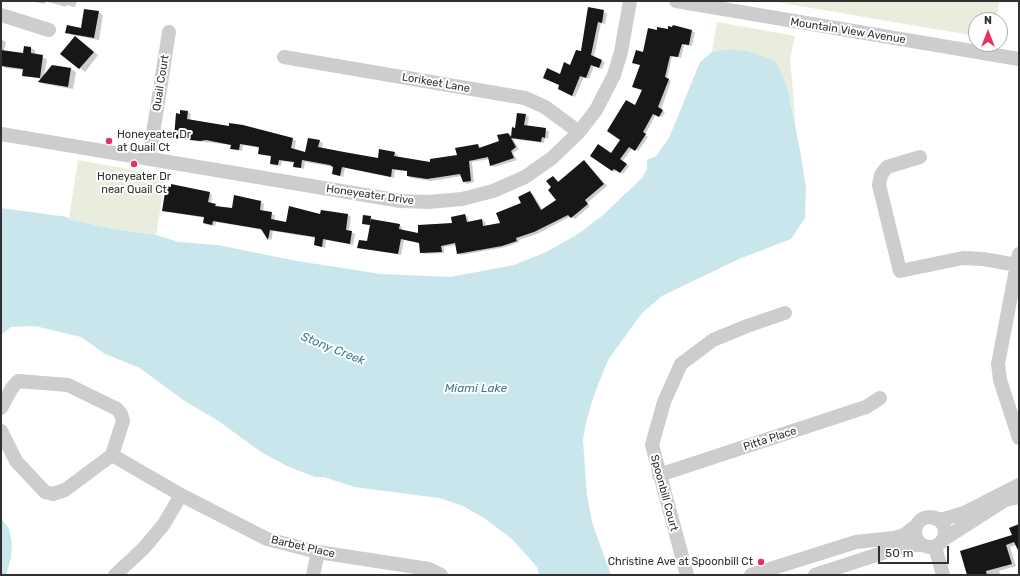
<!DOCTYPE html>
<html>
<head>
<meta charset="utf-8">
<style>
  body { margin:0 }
  #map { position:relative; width:1020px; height:576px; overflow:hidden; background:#fff; font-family:Rubik,sans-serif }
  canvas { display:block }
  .frame { position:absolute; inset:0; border:2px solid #303030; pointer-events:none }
  .north { position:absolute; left:968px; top:12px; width:40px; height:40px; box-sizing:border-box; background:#fff; border:1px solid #acacac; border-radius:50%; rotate:0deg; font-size:11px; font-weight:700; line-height:16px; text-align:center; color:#303030 }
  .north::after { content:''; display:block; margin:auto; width:14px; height:18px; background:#e83160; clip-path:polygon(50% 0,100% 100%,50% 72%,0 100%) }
  .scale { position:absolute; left:878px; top:546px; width:71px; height:18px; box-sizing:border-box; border:2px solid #303030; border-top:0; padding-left:5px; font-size:12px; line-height:14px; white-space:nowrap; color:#303030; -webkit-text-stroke:3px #fff; paint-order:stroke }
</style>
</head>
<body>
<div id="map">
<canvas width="1020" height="576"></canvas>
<div class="frame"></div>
<div class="north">N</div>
<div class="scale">50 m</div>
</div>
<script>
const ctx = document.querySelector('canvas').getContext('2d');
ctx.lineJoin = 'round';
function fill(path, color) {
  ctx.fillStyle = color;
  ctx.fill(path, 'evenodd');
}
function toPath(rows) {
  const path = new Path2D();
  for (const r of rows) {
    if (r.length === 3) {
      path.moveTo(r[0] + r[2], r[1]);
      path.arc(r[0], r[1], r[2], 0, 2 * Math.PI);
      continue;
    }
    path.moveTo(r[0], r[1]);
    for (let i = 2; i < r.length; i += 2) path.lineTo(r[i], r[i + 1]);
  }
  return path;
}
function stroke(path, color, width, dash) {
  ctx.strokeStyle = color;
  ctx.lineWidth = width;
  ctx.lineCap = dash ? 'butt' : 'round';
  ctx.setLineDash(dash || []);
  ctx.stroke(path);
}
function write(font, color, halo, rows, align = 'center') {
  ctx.font = font + ' Rubik,sans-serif';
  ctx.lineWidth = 4;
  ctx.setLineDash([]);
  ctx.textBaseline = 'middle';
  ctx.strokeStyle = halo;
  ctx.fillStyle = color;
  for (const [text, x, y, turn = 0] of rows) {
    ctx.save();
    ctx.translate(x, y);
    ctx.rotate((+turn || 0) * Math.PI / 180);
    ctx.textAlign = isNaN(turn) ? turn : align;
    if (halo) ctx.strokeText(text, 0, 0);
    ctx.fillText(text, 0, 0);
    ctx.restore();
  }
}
fill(toPath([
  [770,1,1000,1,996,20,976,20,976,36],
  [717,22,795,36,790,59,796,126,789,94,774,60,728,49,712,52],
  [78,160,166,176,156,235,113,229,69,219]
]), '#e9edde');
fill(toPath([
  [728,49,747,51,774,60,781,71,789,94,801,156,806,188,805,218,791,239,739,259,662,296,642,313,608,360,594,395,586,423,583,440,587,495,592,522,611,575,539,575,537,567,512,539,484,518,463,506,439,498,354,487,324,477,315,477,289,467,261,452,217,420,183,400,140,368,105,354,81,337,35,326,11,327,1,335,1,208,68,217,69,219,113,229,156,235,179,242,218,245,297,261,381,274,450,277,514,265,546,252,578,234,603,215,627,192,642,178,647,169,647,160,656,156,669,138,700,62,712,52],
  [1,518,9,529,12,543,11,558,6,575,1,575]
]), '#cae6ed');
fill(toPath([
  [29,1,77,1,75,7,66,5,66,7,45,1,45,4],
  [589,9,607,13,605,24,601,23,594,57,605,62,602,69,594,66,589,79,584,77,575,97,562,91,560,75,571,66,581,53],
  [98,12,103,15,99,40,72,35,66,32,82,29],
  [673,26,695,32,692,46,684,45,681,58,672,56,667,79,671,81,661,110,665,112,662,117,656,114,645,135,648,137,638,151,632,148,622,162,629,166,623,174,617,170,615,172,612,170,611,154,621,140,644,90,641,65,643,53,657,31,669,30],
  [75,37,98,55,85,72,62,54],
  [1,39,6,42,4,51,24,54,25,47,31,48,35,50,35,55,47,59,44,75,71,69,76,72,73,89,44,84,39,82,41,79,23,75,23,70,6,68,2,65],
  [188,112,191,114,190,120,292,139,296,141,294,150,306,153,319,141,323,143,322,149,379,159,395,153,398,155,397,158,432,163,458,156,478,145,481,148,500,142,508,134,512,136,526,115,529,117,527,127,549,131,548,139,545,138,544,143,513,139,519,149,513,153,517,160,494,167,491,165,489,159,472,162,474,182,467,184,464,182,462,176,431,181,411,178,408,176,408,171,395,170,394,178,345,168,343,177,333,174,334,167,305,162,304,169,294,166,295,163,282,161,281,166,274,165,271,163,272,157,259,154,260,148,243,145,242,151,235,150,232,148,232,145,178,139,175,138,180,115],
  [584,161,607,186,587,203,590,206,575,219,571,216,537,234,519,240,519,242,506,247,461,255,458,253,456,245,444,247,444,253,424,254,421,252,420,243,404,240,401,255,358,247,368,242,371,226,363,223,371,217,374,221,399,225,402,227,402,231,419,234,453,224,465,215,468,217,469,223,482,220,485,222,486,227,501,224,523,203,530,192,533,194,543,210,558,200,553,187,553,177,559,182],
  [209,193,212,195,211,204,233,210,261,202,264,204,263,212,275,215,274,221,287,223,321,215,348,215,351,217,349,231,355,234,353,245,326,240,325,248,315,245,316,238,273,231,271,241,263,230,216,222,215,226,208,225,204,223,205,218,163,211],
  [1019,525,1019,544,1010,547,1016,566,999,571,1001,575,968,575,1013,536]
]), '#0003');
fill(toPath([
  [588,7,604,10,602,23,598,22,591,55,602,60,599,68,591,65,586,78,580,76,572,96,558,89,559,85,543,78,547,68,560,74,564,62,570,65,576,50,581,51],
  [84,9,99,11,94,38,65,33,67,25,81,28],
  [673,25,692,30,689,45,682,44,678,57,670,56,665,77,669,79,658,107,663,110,659,117,653,114,643,132,646,134,635,151,629,147,620,159,627,164,620,173,614,169,612,171,590,156,598,144,611,153,620,140,607,131,626,100,635,105,642,90,632,87,640,65,632,63,636,50,643,52,648,28,657,30,657,27,668,29,668,26,672,27],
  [75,36,94,52,79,69,60,54],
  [24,46,31,47,31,53,43,55,40,78,22,76,23,69,1,66,1,50,23,53],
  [52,65,71,68,68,87,38,82],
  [180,110,188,111,187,119,229,126,229,123,243,125,293,138,291,148,305,152,308,138,320,140,318,147,344,152,378,158,379,149,395,152,394,156,430,162,430,159,457,155,455,148,478,144,479,148,499,141,497,135,508,133,511,137,512,127,515,128,517,113,526,114,524,125,546,128,545,138,542,137,541,142,511,138,516,147,511,151,514,158,490,166,488,157,469,161,471,181,463,182,460,174,427,179,407,176,407,171,392,169,391,177,342,167,340,176,332,174,333,167,330,165,302,160,301,168,293,167,294,162,279,160,278,165,270,164,271,156,258,154,259,147,240,144,239,150,230,149,231,145,206,140,200,141,174,138,176,113,180,114],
  [584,160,604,184,585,200,588,204,571,218,568,215,534,232,516,238,517,241,502,246,457,254,455,243,441,246,442,252,420,253,419,243,401,239,398,254,357,248,359,240,367,241,370,225,362,224,363,215,371,216,370,224,371,219,400,224,399,229,418,233,418,225,452,223,451,217,465,214,467,222,482,219,483,226,500,223,496,213,521,203,518,197,530,191,541,210,556,200,548,190,551,187,546,181,553,176,558,182],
  [171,184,210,192,208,202,216,204,215,206,232,208,234,195,261,201,260,210,272,212,271,219,286,222,289,206,320,214,321,210,348,214,346,230,352,231,350,244,323,239,322,247,314,245,315,237,270,230,268,240,261,229,213,221,212,225,203,223,204,217,162,211,166,186,171,187],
  [1019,524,1019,552,1014,542,1006,545,1012,564,986,571,987,575,967,575,960,551,1012,535,1009,528]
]), '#171717');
stroke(toPath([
  [676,1,1019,59],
  [1,15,49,30],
  [284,57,525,98,545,107,579,132],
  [1,134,401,201,428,202,462,199,493,191,525,177,552,158,579,132,596,110,614,75,621,52,630,1],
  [920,157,887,167,881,175,879,185,900,271,963,258,983,259,1017,265],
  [149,159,169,32],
  [1019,254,998,364,1000,380,1019,438],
  [1,408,12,388,18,381,68,385,117,409,121,414,123,421,112,455,65,490,53,494,45,492,16,461,1,431],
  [112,455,181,495,267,539,318,552,429,569,441,575],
  [659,475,866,407,880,398],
  [930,532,15],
  [936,519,944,519,964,513,1019,485],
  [944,539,1005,500,1019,497],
  [935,547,943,575],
  [115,575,144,548,164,524,181,495],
  [313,575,318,552],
  [687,575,652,445,664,402,681,364,713,340,747,326,785,313],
  [751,575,856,542,894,538,904,535,917,525],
  [815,575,907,545,923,545]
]), '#cdcdcd', 14);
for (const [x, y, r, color] of [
  [109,141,4,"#e83160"],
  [134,164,4,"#e83160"],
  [761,562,4,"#e83160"]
]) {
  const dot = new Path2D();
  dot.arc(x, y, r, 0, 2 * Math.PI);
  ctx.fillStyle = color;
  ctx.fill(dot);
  stroke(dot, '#fff', 1.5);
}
write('11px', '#303030', '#fff', [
  ["Mountain View Avenue",848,31,9],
  ["Quail Court",161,83,-81],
  ["Lorikeet Lane",436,83,10],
  ["Honeyeater Drive",370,195,8],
  ["Pitta Place",770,439,-18],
  ["Spoonbill Court",664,493,75],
  ["Barbet Place",303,547,13]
]);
write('11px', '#303030', '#fff', [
  ["Honeyeater Dr",117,135],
  ["at Quail Ct",117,148],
  ["Honeyeater Dr",134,177,"center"],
  ["near Quail Ct",134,190,"center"],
  ["Christine Ave at Spoonbill Ct",753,562,"right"]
], 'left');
write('italic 12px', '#3a7c8d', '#fff', [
  ["Stony Creek",333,349,22],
  ["Miami Lake",476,389]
]);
</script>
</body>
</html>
